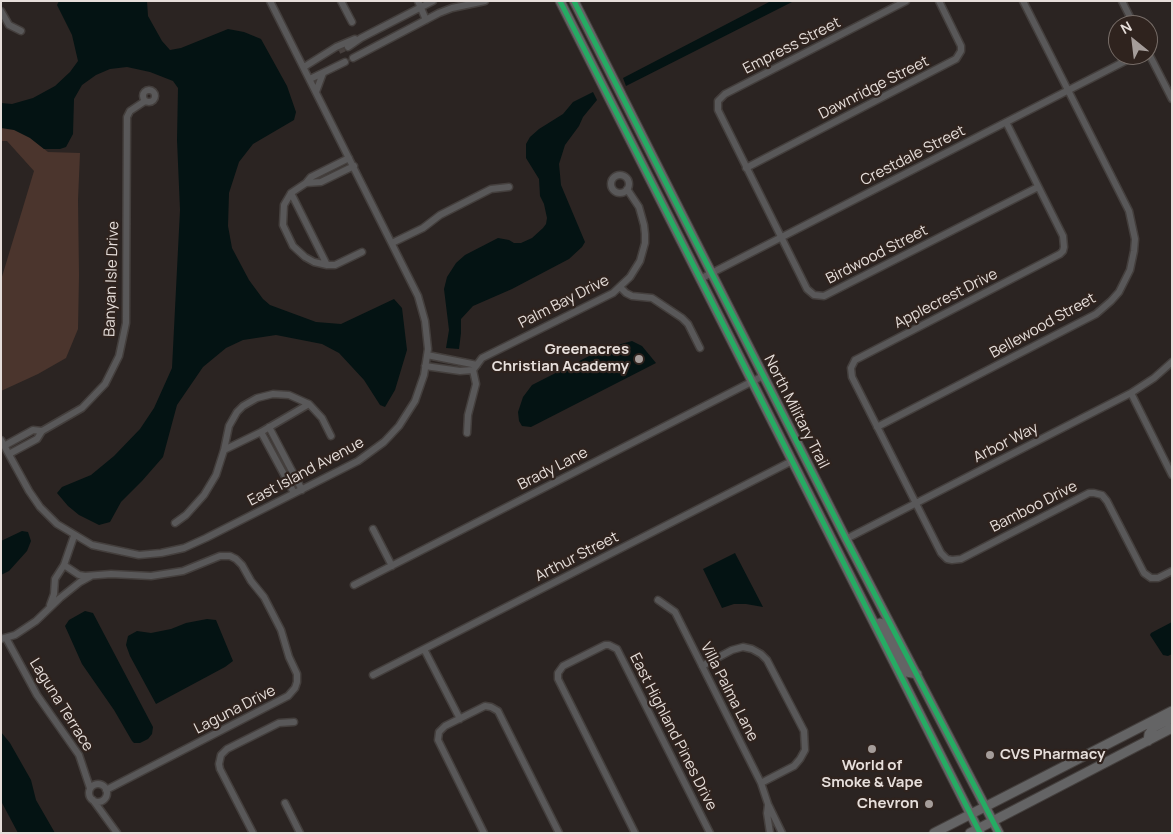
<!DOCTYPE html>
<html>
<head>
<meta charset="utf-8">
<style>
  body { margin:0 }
  #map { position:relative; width:1173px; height:834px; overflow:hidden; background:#2b2422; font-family:Manrope,sans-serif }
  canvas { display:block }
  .frame { position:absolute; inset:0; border:2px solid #e6deda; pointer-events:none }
  .north { position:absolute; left:1108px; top:15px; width:50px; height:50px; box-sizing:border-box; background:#2f231e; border:1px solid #786e69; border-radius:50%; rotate:331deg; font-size:14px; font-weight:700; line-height:20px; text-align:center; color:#e6deda }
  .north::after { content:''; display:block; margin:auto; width:18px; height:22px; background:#a59d9a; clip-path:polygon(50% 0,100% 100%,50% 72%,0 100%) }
</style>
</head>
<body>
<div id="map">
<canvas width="1173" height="834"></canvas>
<div class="frame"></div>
<div class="north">N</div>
</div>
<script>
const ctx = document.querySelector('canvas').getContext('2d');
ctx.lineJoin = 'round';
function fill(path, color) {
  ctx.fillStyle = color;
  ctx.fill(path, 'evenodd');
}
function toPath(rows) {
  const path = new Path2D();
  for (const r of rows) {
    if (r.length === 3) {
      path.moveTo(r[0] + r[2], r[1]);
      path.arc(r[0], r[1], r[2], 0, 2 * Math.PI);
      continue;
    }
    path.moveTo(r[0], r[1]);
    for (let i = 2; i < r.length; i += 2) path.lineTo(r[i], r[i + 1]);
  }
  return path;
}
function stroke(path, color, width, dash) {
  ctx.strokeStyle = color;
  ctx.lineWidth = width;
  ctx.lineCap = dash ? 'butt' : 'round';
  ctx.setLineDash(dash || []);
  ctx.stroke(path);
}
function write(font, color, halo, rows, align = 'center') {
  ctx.font = font + ' Manrope,sans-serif';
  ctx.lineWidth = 4.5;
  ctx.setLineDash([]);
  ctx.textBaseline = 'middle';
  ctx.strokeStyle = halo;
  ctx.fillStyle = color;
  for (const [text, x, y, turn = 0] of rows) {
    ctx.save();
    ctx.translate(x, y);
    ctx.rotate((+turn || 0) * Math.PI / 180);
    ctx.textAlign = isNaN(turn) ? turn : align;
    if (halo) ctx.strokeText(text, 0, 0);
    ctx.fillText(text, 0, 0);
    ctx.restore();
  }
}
fill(toPath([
  [1,126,23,132,48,152,80,153,78,200,79,275,78,329,66,358,38,374,1,391,1,280,34,171,7,141,1,141]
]), '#4b352d');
fill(toPath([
  [59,1,147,1,148,16,162,41,170,50,181,48,228,29,244,32,261,39,287,86,296,112,294,120,253,144,239,162,229,193,228,226,232,248,249,280,263,299,270,305,316,322,341,324,394,299,402,308,407,350,395,390,385,407,380,405,364,380,339,353,322,344,276,335,243,340,226,348,203,367,177,405,163,457,142,481,121,502,110,522,99,525,79,515,68,506,57,493,62,487,91,475,114,456,140,429,154,408,172,368,180,210,177,140,178,88,173,81,150,72,127,67,110,69,96,75,82,85,74,99,73,134,66,147,60,149,44,149,30,138,14,130,1,128,1,103,12,104,33,98,55,86,70,72,78,61,72,35,57,5],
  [771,1,794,1,626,86,623,78],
  [593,92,597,100,583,117,579,126,565,145,559,164,561,185,585,242,582,247,569,259,512,289,473,306,461,319,461,333,459,349,446,348,449,330,444,289,447,277,456,263,465,255,498,238,509,240,514,243,521,243,532,238,543,228,546,224,547,218,544,204,540,196,539,179,526,158,526,144,530,137,539,129,563,114,573,102],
  [632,341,642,346,656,363,531,427,522,426,519,421,518,412,523,397,532,385,603,349],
  [22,531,28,532,31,541,27,551,9,571,1,575,1,541],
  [735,553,763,607,746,604,734,604,722,608,703,569],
  [85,611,93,613,153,727,152,734,148,739,140,743,134,743,132,741,114,710,82,664,65,626,69,620],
  [207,619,216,620,233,661,225,667,156,704,130,656,126,645,128,636,137,631,151,633,171,629,186,623],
  [1172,622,1172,654,1168,656,1163,655,1150,635,1151,633],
  [1,732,10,743,31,780,36,800,55,833,18,833,1,801]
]), '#041313');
stroke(toPath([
  [339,51,348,47]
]), '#47403e', 6, [6, 3]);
const street = toPath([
  [341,1,352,22],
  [418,1,426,20],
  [906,1,725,94,718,101,718,110,807,289,814,295,824,296,1038,187],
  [1122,1,1134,25],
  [1,11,9,25,21,31],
  [348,47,361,38,433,1],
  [1148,52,1172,99],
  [353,58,439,13,452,8,485,1],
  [304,67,336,47,355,39],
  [310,79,345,62],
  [149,96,6],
  [316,92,323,73],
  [1006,122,1063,236,1064,247,1063,251,1060,254,859,358,855,360,851,368,852,377,941,553,947,559,952,560,961,559,1089,493,1094,493,1102,495,1107,501,1144,573,1151,578,1158,578,1172,571],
  [349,158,311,177,306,183,291,193,284,205,283,225,293,246,305,257,314,262,327,265,335,265,362,252],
  [746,168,956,59,961,51,961,46,939,1],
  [620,184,9],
  [306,183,321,182,354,166],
  [291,193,327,265],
  [392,243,423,228,440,215,491,189,509,187],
  [700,279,1137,55],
  [620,287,626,293,632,296,652,298,682,318,688,324,700,348],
  [427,355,477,365],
  [425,366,460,371,473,370],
  [473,370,482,358,613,293,630,277,640,261,645,243,645,234,644,225,639,207,627,189],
  [1131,393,1172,475],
  [269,427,302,490],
  [877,427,1096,314,1111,301,1119,292,1130,270,1134,251,1135,239,1129,211,1023,1],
  [261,432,294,493],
  [467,433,468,415,476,384,473,370],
  [1,440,29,491,40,507,57,524,92,545,139,555,161,553,184,548,206,538,358,461,384,442,399,426,415,401,424,375,428,349,425,321,418,296,270,1],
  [4,446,33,430,42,431],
  [224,450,229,426,237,412,243,406,257,398,273,394,289,395,309,404,322,418,331,436],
  [9,454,37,439,42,431,82,408,105,384,119,356,126,323,127,117,130,111,145,101],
  [175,523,186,515,204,495,216,475,224,450,261,432,309,404],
  [373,529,392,566],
  [846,539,1131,393,1154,378,1172,362],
  [64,565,79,575,85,576,111,574,151,576,183,571,220,556,230,556,236,559,242,565,251,581,264,597,281,630,289,657,297,674,297,682,295,688,288,696,106,790],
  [354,585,763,376],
  [658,600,675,612,761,783,768,804,782,833],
  [50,605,54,594,55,579,64,565,74,536],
  [6,638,37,695,79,755,90,788],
  [1,639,15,635,36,621,60,598,80,582,91,576],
  [424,649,460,719],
  [702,666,732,650,743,647,752,649,761,654,767,660,804,731,805,750,800,759,794,766,761,783],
  [373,675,792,461],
  [98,793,9],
  [93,800,117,833],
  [285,803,300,833],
  [768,805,767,813,770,833],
  [253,833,220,769,219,764,221,755,227,749,279,723,294,722],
  [484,833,438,740,439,732,445,726,485,706,491,707,498,711,559,833],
  [635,833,558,679,558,673,563,666,605,645,609,645,617,649,710,833]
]);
const secondary = toPath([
  [560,1,980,833],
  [574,1,846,539,999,833],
  [880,623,902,665,907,672,917,674],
  [1148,741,1149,734,1154,727,1172,718],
  [934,833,1172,711],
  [970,833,1172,728]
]);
stroke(street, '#443f3d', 9);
stroke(secondary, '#443f3d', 11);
stroke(street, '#595859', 6);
stroke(secondary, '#646465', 9);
stroke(toPath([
  [560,1,980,833],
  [574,1,846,539,999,833]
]), '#26ab63', 5);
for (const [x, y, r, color] of [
  [639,359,5,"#a59d9a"],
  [872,749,5,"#a59d9a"],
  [990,755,5,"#a59d9a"],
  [929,804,5,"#a59d9a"]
]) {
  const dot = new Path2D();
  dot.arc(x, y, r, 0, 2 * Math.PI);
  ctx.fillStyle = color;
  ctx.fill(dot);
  stroke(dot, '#2f231e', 2);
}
write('15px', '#e6deda', '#2f231e', [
  ["Empress Street",792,46,-27],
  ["Dawnridge Street",874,88,-27],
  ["Crestdale Street",913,156,-27],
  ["Birdwood Street",877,255,-27],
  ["Banyan Isle Drive",112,279,-88],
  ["Applecrest Drive",946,299,-27],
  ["Palm Bay Drive",564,302,-27],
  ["Bellewood Street",1043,326,-29],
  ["North Military Trail",796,412,63],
  ["Arbor Way",1006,443,-27],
  ["Brady Lane",553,469,-27],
  ["East Island Avenue",306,472,-28],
  ["Bamboo Drive",1034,507,-27],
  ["Arthur Street",577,557,-27],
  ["Villa Palma Lane",729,692,63],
  ["Laguna Terrace",61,705,58],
  ["Laguna Drive",235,710,-27],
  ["East Highland Pines Drive",673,732,63]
]);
write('bold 15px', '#e6deda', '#2f231e', [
  ["Greenacres",629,350],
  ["Christian Academy",629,367],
  ["CVS Pharmacy",1000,755,"left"],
  ["World of",872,766,"center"],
  ["Smoke & Vape",872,783,"center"],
  ["Chevron",919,804]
], 'right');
</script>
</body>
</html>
